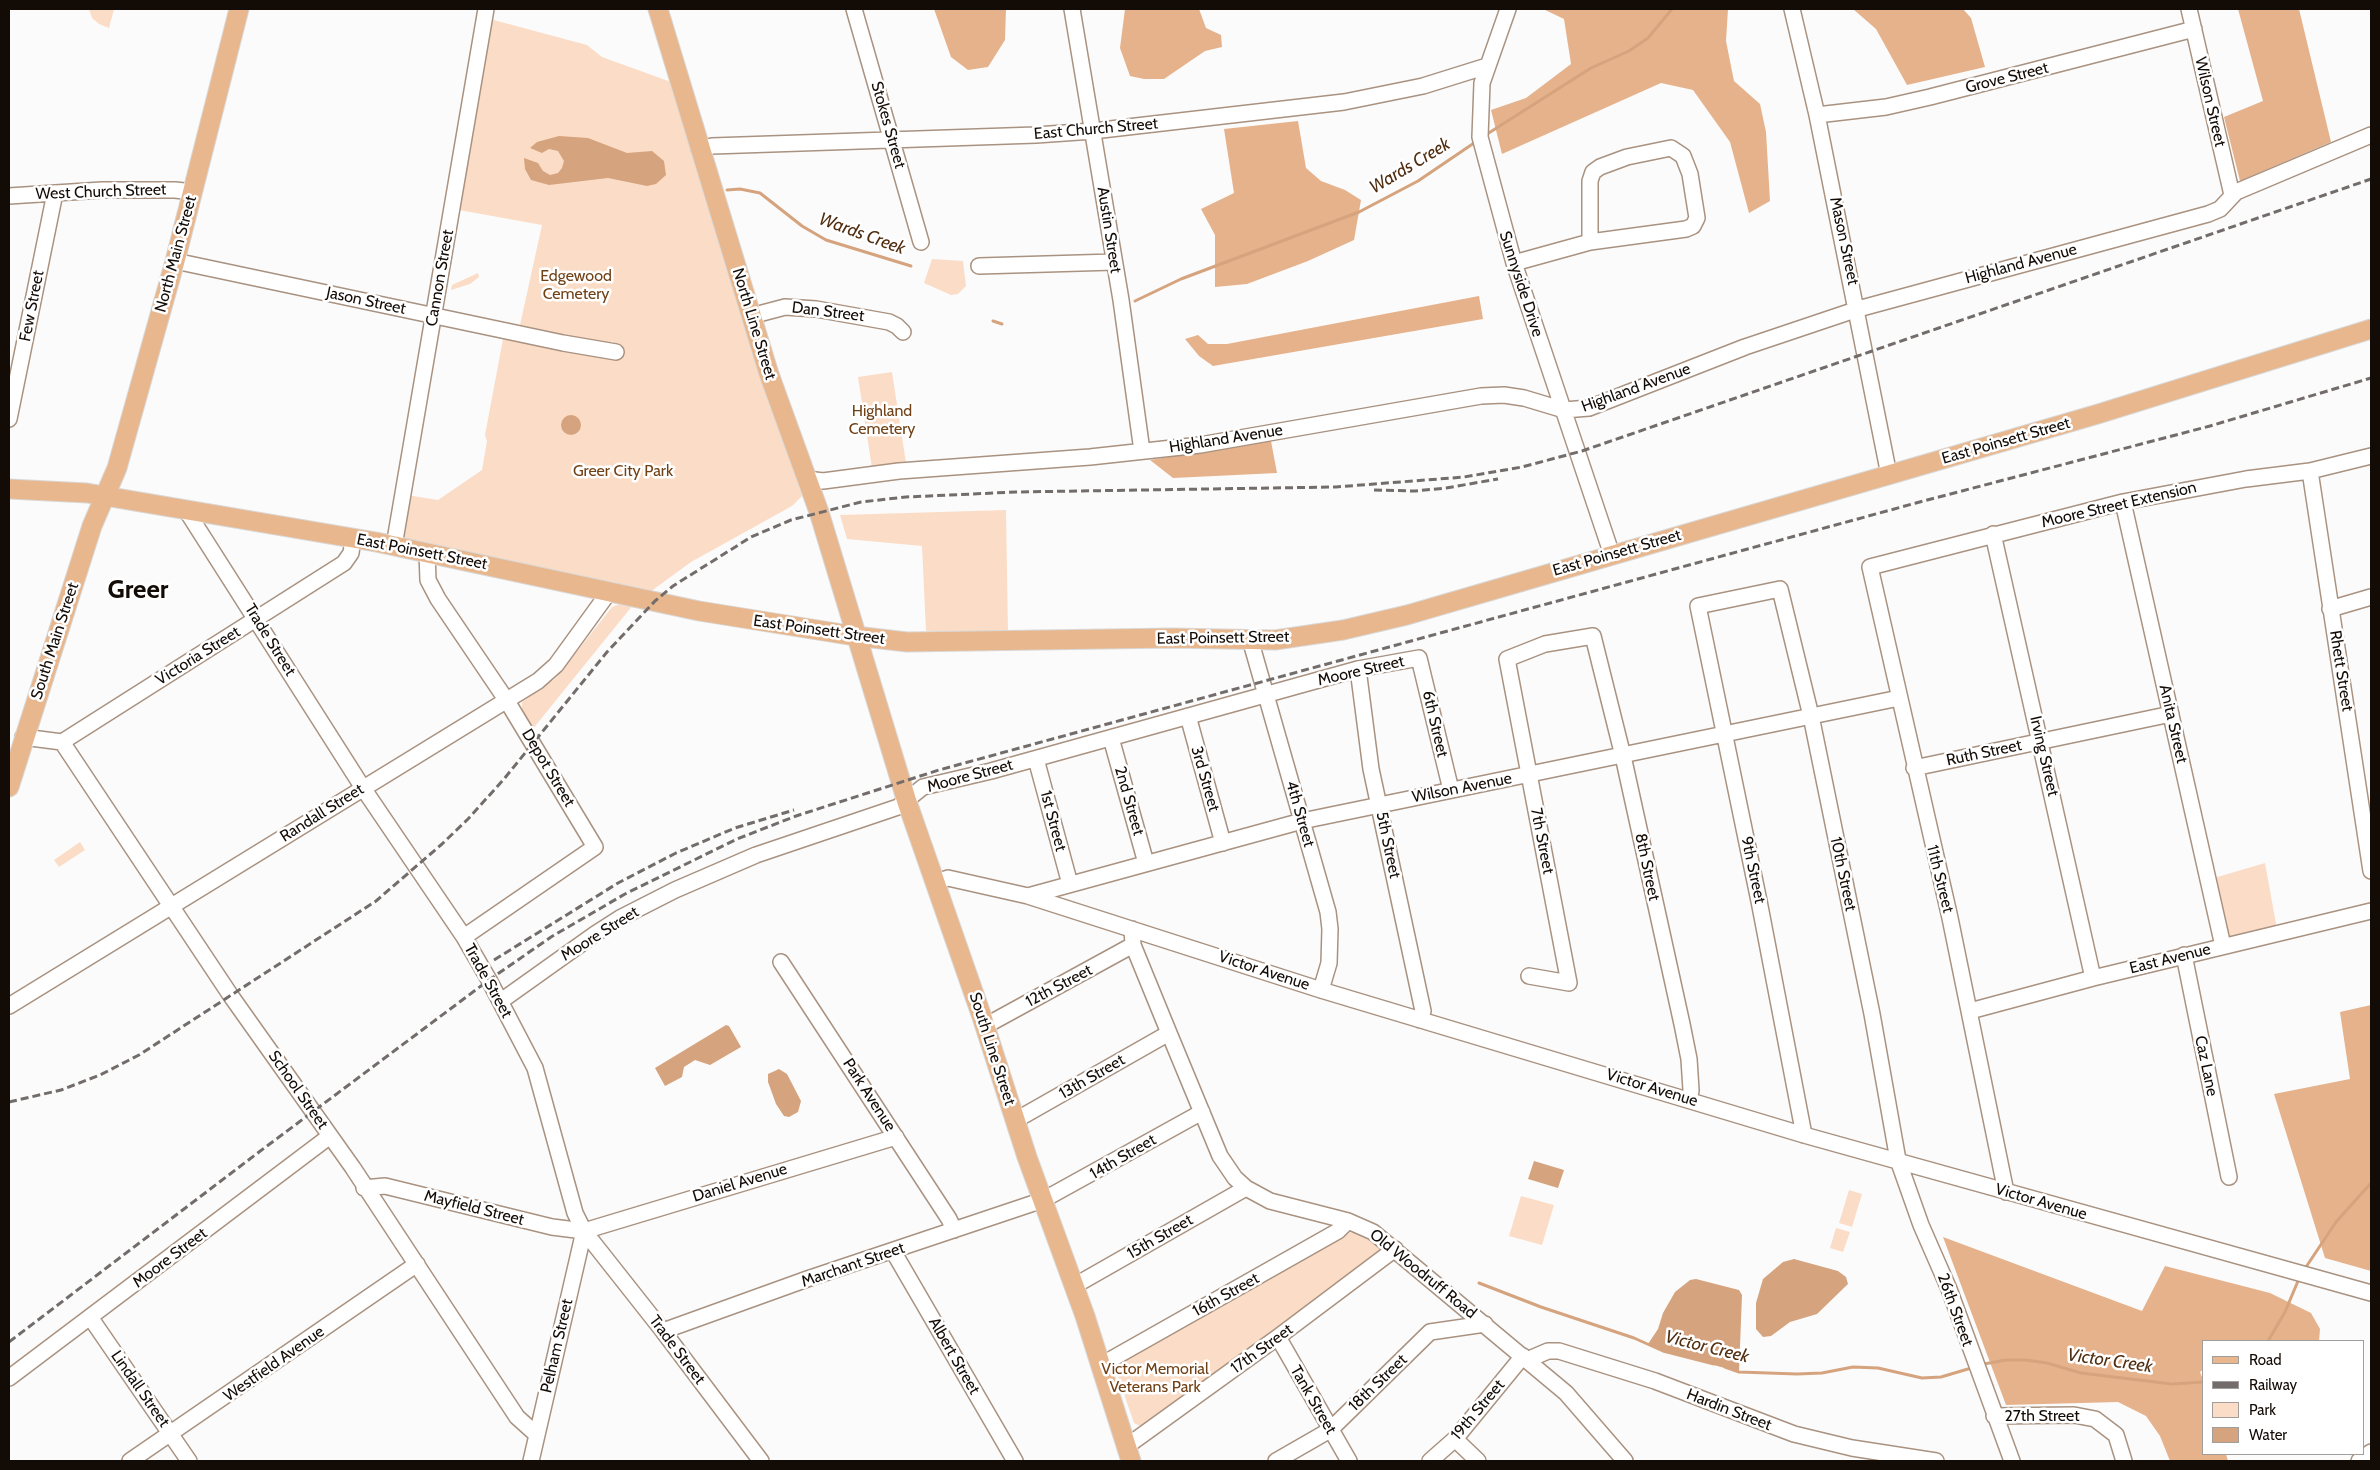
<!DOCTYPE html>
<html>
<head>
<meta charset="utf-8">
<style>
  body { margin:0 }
  #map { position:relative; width:2380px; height:1470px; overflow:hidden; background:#fbfbfb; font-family:Cabin,sans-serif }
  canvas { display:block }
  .frame { position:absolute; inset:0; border:10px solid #130b06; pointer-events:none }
  .legend { position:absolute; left:2202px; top:1340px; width:162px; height:115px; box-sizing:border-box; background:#fff; border:1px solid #a19d9b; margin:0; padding:6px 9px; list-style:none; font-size:15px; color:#130b06 }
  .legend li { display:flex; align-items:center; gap:10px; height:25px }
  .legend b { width:25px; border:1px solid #a19d9b }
</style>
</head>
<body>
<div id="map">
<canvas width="2380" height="1470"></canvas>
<div class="frame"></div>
<ul class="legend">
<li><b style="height:6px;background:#e8b78e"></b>Road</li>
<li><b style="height:6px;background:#726d6a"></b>Railway</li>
<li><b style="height:14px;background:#fbddc7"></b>Park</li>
<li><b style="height:14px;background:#d5a37d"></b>Water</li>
</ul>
</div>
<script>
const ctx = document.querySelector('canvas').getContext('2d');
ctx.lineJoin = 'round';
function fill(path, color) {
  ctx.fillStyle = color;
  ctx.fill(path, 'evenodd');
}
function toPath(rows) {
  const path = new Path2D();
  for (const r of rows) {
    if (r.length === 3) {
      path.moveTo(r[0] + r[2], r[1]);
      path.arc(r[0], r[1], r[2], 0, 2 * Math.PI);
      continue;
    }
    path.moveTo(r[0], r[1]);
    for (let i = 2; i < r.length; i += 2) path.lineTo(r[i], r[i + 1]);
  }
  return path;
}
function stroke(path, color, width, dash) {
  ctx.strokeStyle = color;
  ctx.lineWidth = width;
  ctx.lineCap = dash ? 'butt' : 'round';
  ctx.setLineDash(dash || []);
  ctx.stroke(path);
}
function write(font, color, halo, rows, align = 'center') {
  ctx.font = font + ' Cabin,sans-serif';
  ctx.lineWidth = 5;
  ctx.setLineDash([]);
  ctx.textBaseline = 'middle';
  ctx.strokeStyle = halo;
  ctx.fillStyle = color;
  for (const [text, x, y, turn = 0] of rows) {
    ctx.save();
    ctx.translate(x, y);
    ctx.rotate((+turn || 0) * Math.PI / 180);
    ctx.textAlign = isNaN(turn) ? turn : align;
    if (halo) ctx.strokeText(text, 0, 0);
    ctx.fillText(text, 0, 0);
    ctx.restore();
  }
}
fill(toPath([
  [89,9,114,9,109,28,99,24,92,18],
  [490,19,587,45,602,57,671,82,802,496,792,506,691,562,650,592,406,541,402,535,407,495,438,500,482,470,487,441,485,435,503,339,611,357,613,341,608,344,520,325,542,225,459,210],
  [932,259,963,261,966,286,958,294,951,295,924,283],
  [478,273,479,277,470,284,451,290,452,285],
  [892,372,906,463,872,468,858,377],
  [1006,510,1008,633,926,631,922,546,847,539,840,515],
  [620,604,633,605,532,730,522,711,522,702,556,678,612,607],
  [80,842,85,850,59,867,54,860],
  [2265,863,2277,929,2228,940,2214,878],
  [1849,1190,1862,1194,1852,1227,1839,1223],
  [1521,1196,1554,1205,1542,1245,1509,1236],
  [1836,1228,1850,1232,1843,1252,1830,1248],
  [1347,1232,1361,1233,1385,1249,1149,1424,1140,1426,1134,1423,1116,1371,1120,1360]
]), '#fbddc7');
fill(toPath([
  [934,9,1006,9,1005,40,988,67,968,70,951,57],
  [1125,9,1199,9,1206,28,1221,35,1222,47,1205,51,1164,79,1144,79,1130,76,1120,48],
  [1543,9,1728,9,1726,41,1734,81,1760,104,1766,132,1770,201,1749,213,1730,142,1693,90,1661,83,1502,154,1491,110,1526,98,1571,64,1564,19],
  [1853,9,1963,9,1971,18,1985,67,1907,85,1876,29],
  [2238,9,2299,9,2331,142,2240,181,2224,117,2263,101],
  [1298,121,1306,168,1321,181,1345,190,1361,200,1354,240,1308,261,1247,284,1215,287,1215,235,1201,209,1234,193,1224,129],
  [1479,296,1483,319,1213,366,1199,356,1185,339,1198,335,1208,344,1227,344],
  [1271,441,1277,473,1173,478,1150,460],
  [2371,1005,2371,1271,2325,1258,2274,1094,2350,1079,2340,1012],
  [1943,1237,2142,1311,2165,1266,2270,1293,2311,1313,2320,1329,2319,1341,2204,1341,2204,1369,2200,1372,2204,1382,2204,1454,2226,1454,2228,1461,2170,1461,2160,1436,2146,1416,2118,1402,2006,1405]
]), '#e5b28c');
fill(toPath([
  [559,136,588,138,627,153,652,151,664,161,666,175,656,184,647,186,608,178,549,185,531,180,525,169,524,158,538,163,543,171,550,175,558,173,562,168,564,161,558,151,549,149,542,153,530,148,537,142],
  [571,425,10],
  [726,1025,729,1026,741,1047,710,1065,695,1060,684,1067,682,1077,665,1086,655,1068],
  [779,1069,787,1074,801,1101,798,1112,789,1117,784,1116,776,1104,768,1082,768,1074],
  [1534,1161,1564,1170,1558,1188,1528,1179],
  [1794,1259,1838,1271,1846,1277,1848,1284,1817,1314,1790,1322,1771,1336,1763,1337,1756,1329,1756,1303,1763,1279,1783,1262],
  [1696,1279,1739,1290,1742,1295,1739,1372,1663,1351,1648,1344,1658,1329,1663,1313,1675,1292,1690,1280]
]), '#d5a37d');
stroke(toPath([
  [1484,136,1591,68,1629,51,1648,38,1672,9],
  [727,190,740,189,760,193,802,226,826,240,911,266],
  [1135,301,1181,279,1359,212,1418,181,1477,141],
  [993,321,1002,324],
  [2306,1267,2336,1222,2371,1183],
  [1479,1283,1541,1307,1634,1338,1663,1351,1714,1364],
  [2268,1341,2285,1312,2298,1281],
  [1984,1364,2006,1360,2026,1360,2047,1363,2081,1373,2172,1384,2204,1382],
  [1725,1367,1739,1372,1797,1374,1822,1373,1853,1367,1878,1368,1922,1378,1941,1377,1968,1369]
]), '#d5a37d', 3);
const minor = toPath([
  [854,9,921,242],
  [1072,9,1121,300,1142,451],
  [1508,9,1482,83,1480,137,1514,263,1612,555],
  [1792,9,1817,115,1889,475],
  [2189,9,2232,195],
  [1817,115,1886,107,1930,97,2194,29],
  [1671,148,1683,156,1690,174,1697,218,1693,226,1686,229,1590,242,1590,181,1593,172,1600,167,1627,157,1671,148],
  [699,149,712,146,1036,135,1093,131,1344,102,1423,86,1487,66],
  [9,196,102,190,175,190,193,192],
  [175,261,563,343,616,352],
  [1514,263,1590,242],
  [979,266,1114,262],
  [751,316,785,307,816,309,889,322,897,326,903,332],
  [9,419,55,193],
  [2310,471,2371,871],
  [807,479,823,481,899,471,1090,457,1200,445,1481,396,1504,395,1524,398,1564,410,1589,408,1745,347,1858,309,2208,214,2220,209,2236,192,2371,135],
  [2123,502,2223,946],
  [186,510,363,788,464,937,489,980,535,1068,575,1213,584,1231,663,1331,761,1461],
  [1993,534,2093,978],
  [394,546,486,9],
  [427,553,428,580,438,599,507,701,595,847,464,937],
  [2330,609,2371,597],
  [1250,639,1328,912,1330,929,1329,963,1321,990],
  [1358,669,1371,769,1423,1011,1420,1020],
  [1188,716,1223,843],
  [23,737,62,742,344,563,351,553,353,539],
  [1111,738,1146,863],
  [62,742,231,996,353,1168,517,1417,537,1435],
  [1036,759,1070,884],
  [1914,768,2171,714],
  [936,882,948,878,1028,896,1321,990,1804,1135,2371,1293],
  [1028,896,1302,821,1899,698],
  [1132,929,1133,945,1169,1033,1220,1156,1235,1178,1246,1188,1270,1201,1348,1221,1373,1232,1566,1393,1625,1461],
  [2184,955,2229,1177],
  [781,962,949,1219,954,1230],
  [1529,976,1569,983,1507,659,1545,644,1593,636,1623,756,1682,1024,1689,1059,1691,1090,1690,1099],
  [501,1001,595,934,620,918,675,890,756,855,898,807,923,787,991,771,1358,669,1419,658,1451,790],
  [9,1006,538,681,556,665,609,592],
  [1970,1011,2093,978,2371,911],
  [985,1026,1133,945],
  [1016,1120,1169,1033],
  [1804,1135,1759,901,1698,606,1780,589,1811,716,1872,1014,1898,1160,1921,1225,1949,1289,2012,1461],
  [364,1188,385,1186,552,1227,584,1231,896,1137],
  [2006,1192,1950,918,1870,567,2123,502,2246,479,2310,471,2371,456],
  [893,1251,1015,1461],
  [1074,1286,1246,1188],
  [90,1317,189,1461],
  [663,1331,810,1278,1043,1200,1202,1112],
  [1278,1337,1349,1461],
  [1527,1360,1548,1351,1559,1351,1655,1381,1794,1434,1852,1448,1936,1461],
  [1101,1365,1338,1231,1348,1221],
  [9,1378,330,1136],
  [1994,1416,2074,1415,2095,1419,2116,1435,2124,1461],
  [1455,1439,1478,1461],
  [1127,1446,1278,1337,1395,1249],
  [130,1461,417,1264],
  [531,1461,584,1231],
  [1276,1461,1330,1430,1430,1332,1485,1324],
  [1430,1461,1455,1439,1523,1356],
  [2359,1461,2371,1452]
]);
const major = toPath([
  [658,9,769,374,819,512,907,802,982,1017,1027,1157,1085,1316,1131,1461],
  [9,489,87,493,376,542,699,611,855,636,907,642,1172,638,1275,640,1343,630,1407,615,2098,414,2371,329],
  [9,787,92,526,117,468,175,261,239,9]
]);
stroke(minor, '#a99280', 18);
stroke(major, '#d9d8d7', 21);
stroke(minor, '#fff', 15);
stroke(major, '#e8b78e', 19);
stroke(toPath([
  [1374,490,1415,491,1446,488,1498,479],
  [494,960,618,883,676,853,735,828,794,810],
  [9,1102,61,1090,100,1075,139,1055,376,901,442,844,468,819,504,779,607,652,655,601,673,586,751,537,791,520,861,502,906,497,1016,492,1336,487,1464,477,1522,467,1582,451,2371,179],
  [9,1342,259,1152,489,980,551,937,625,894,737,839,796,816,939,770,1916,503,2210,426,2371,378]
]), '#726d6a', 3, [8, 4]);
write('16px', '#130b06', '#fff', [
  ["Grove Street",2007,78,-14],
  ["Wilson Street",2210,102,77],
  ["Stokes Street",888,125,74],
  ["East Church Street",1096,129,-5],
  ["West Church Street",101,192,-2],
  ["Austin Street",1109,230,81],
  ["Mason Street",1844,241,78],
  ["North Main Street",176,254,-75],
  ["Highland Avenue",2021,264,-15],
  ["Cannon Street",440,278,-80],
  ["Sunnyside Drive",1521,284,72],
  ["Jason Street",366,301,12],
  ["Few Street",32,306,-79],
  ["Dan Street",828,312,7],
  ["North Line Street",754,324,73],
  ["Highland Avenue",1636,388,-20],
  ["Highland Avenue",1226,439,-9],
  ["East Poinsett Street",2006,441,-16],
  ["Moore Street Extension",2119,505,-13],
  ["East Poinsett Street",422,552,11],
  ["East Poinsett Street",1617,553,-16],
  ["East Poinsett Street",819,630,8],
  ["East Poinsett Street",1223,638,-1],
  ["Trade Street",270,640,58],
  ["South Main Street",55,641,-72],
  ["Victoria Street",198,656,-32],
  ["Moore Street",1361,671,-13],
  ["Rhett Street",2341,671,81],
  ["6th Street",1435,724,77],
  ["Anita Street",2173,724,77],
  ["Ruth Street",1984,753,-12],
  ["Irving Street",2044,756,77],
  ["Depot Street",548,768,59],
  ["Moore Street",970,776,-15],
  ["3rd Street",1205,779,74],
  ["Wilson Avenue",1462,788,-11],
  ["2nd Street",1129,801,74],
  ["Randall Street",322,813,-32],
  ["4th Street",1300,814,74],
  ["1st Street",1053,821,75],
  ["7th Street",1542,841,79],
  ["5th Street",1388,845,78],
  ["8th Street",1647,867,78],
  ["9th Street",1753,870,78],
  ["10th Street",1843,874,78],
  ["11th Street",1940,879,76],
  ["Moore Street",600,934,-32],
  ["East Avenue",2170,959,-14],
  ["Victor Avenue",1264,971,18],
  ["Trade Street",488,981,61],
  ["12th Street",1059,986,-28],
  ["South Line Street",992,1049,72],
  ["Caz Lane",2206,1066,78],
  ["13th Street",1092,1077,-30],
  ["Victor Avenue",1652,1088,17],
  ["School Street",298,1090,55],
  ["Park Avenue",869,1095,57],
  ["14th Street",1123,1157,-30],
  ["Daniel Avenue",740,1183,-17],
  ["Victor Avenue",2041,1202,16],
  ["Mayfield Street",474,1208,14],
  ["15th Street",1160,1237,-30],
  ["Moore Street",170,1258,-37],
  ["Marchant Street",853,1265,-19],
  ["Old Woodruff Road",1423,1274,39],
  ["16th Street",1226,1295,-29],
  ["26th Street",1955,1310,70],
  ["Pelham Street",557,1346,-77],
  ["17th Street",1262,1349,-36],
  ["Trade Street",677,1350,53],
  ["Albert Street",954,1356,60],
  ["Westfield Avenue",274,1364,-35],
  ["18th Street",1378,1383,-44],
  ["Lindall Street",140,1389,55],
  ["Tank Street",1313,1400,60],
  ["19th Street",1478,1410,-50],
  ["Hardin Street",1729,1410,21],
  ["27th Street",2042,1416]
]);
write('16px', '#714116', '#fff', [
  ["Edgewood",576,276],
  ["Cemetery",576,294],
  ["Highland",882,411],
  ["Cemetery",882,429],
  ["Greer City Park",623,471],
  ["Victor Memorial",1155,1369],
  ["Veterans Park",1155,1387]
]);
write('italic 18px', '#512f12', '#fff', [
  ["Wards Creek",1410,166,-31],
  ["Wards Creek",862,234,20],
  ["Victor Creek",1707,1347,14],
  ["Victor Creek",2110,1361,8]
]);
write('bold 26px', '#130b06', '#fff', [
  ["Greer",138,590]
]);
</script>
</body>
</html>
